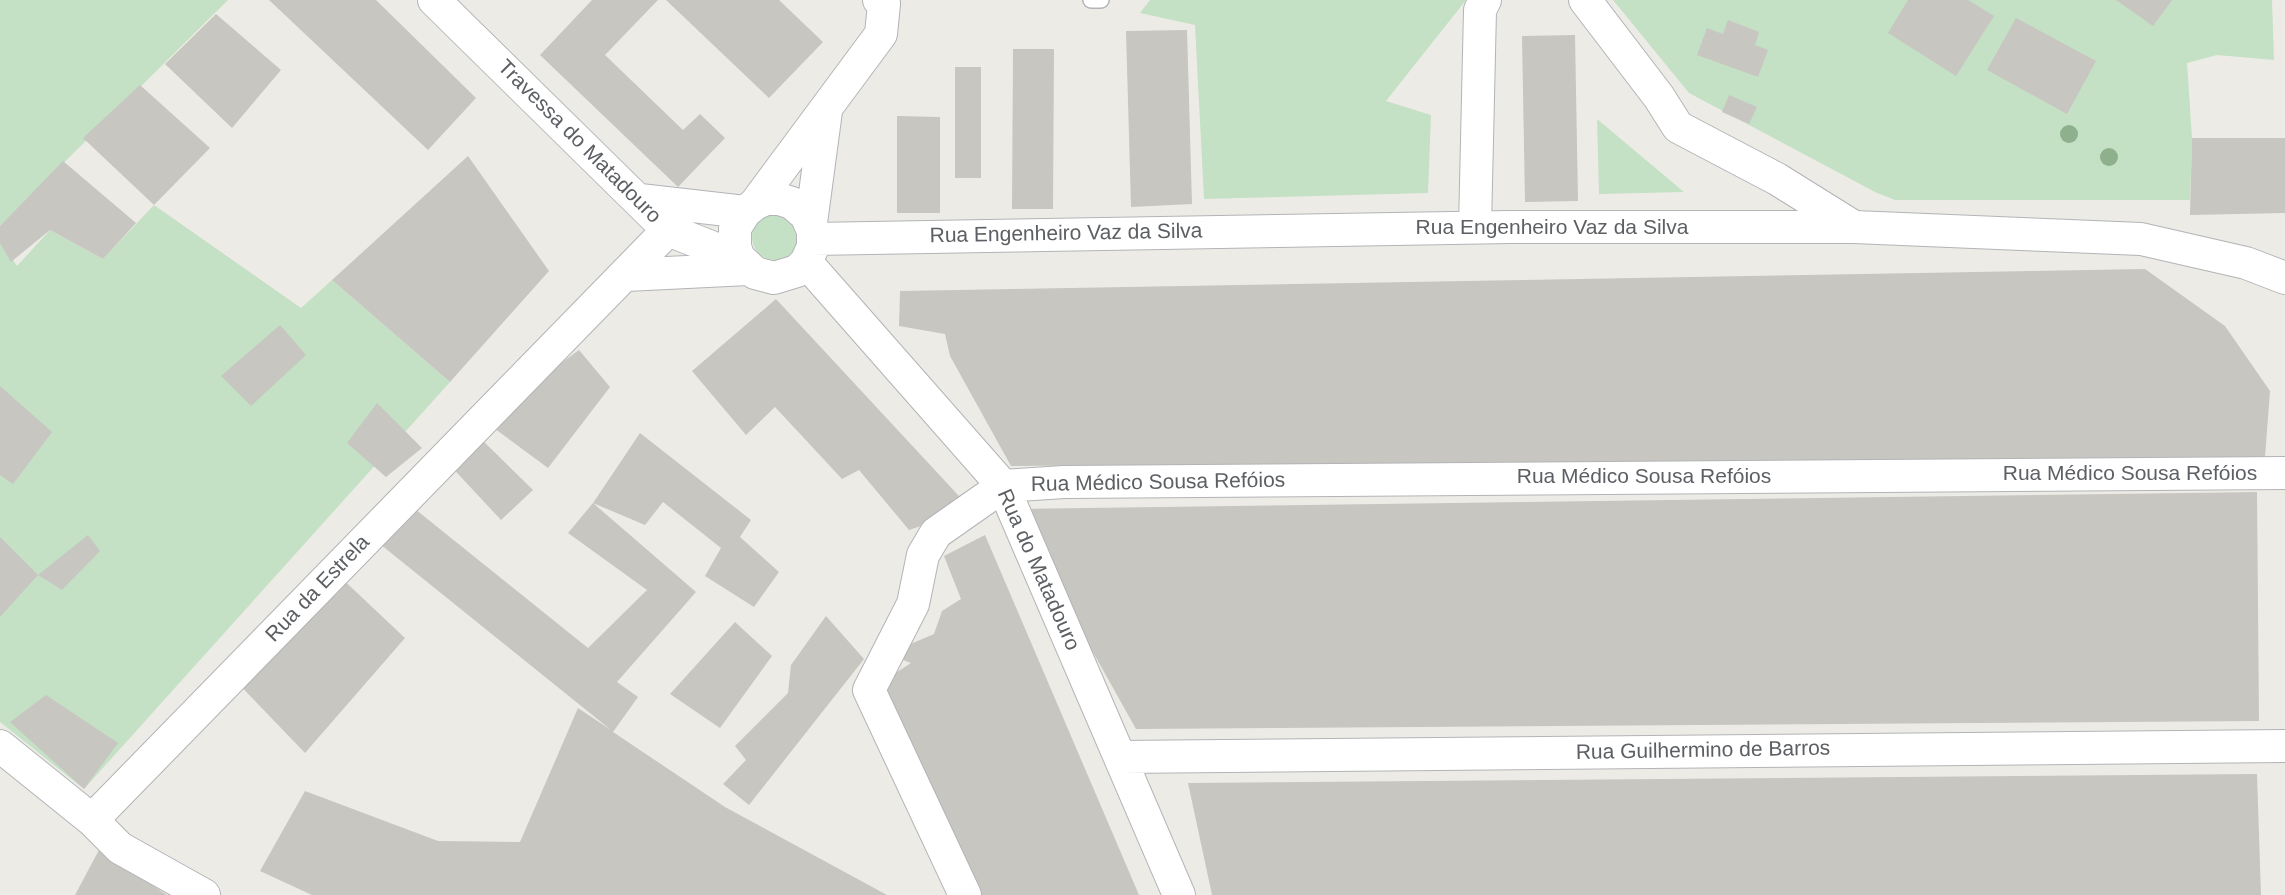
<!DOCTYPE html>
<html>
<head>
<meta charset="utf-8">
<style>
  body { margin:0 }
  canvas { display:block; background:#edebe5 }
</style>
</head>
<body>
<canvas width="2285" height="895"></canvas>
<script>
const ctx = document.querySelector('canvas').getContext('2d');
ctx.lineJoin = 'round';
function fill(path, color) {
  ctx.fillStyle = color;
  ctx.fill(path, 'evenodd');
}
function toPath(rows) {
  const path = new Path2D();
  for (const r of rows) {
    if (r.length === 3) {
      path.moveTo(r[0] + r[2], r[1]);
      path.arc(r[0], r[1], r[2], 0, 2 * Math.PI);
      continue;
    }
    path.moveTo(r[0], r[1]);
    for (let i = 2; i < r.length; i += 2) path.lineTo(r[i], r[i + 1]);
  }
  return path;
}
function stroke(path, color, width, dash) {
  ctx.strokeStyle = color;
  ctx.lineWidth = width;
  ctx.lineCap = dash ? 'butt' : 'round';
  ctx.setLineDash(dash || []);
  ctx.stroke(path);
}
function write(font, color, halo, rows, align = 'center') {
  ctx.font = font + ' Arial,sans-serif';
  ctx.lineWidth = 6;
  ctx.setLineDash([]);
  ctx.textBaseline = 'middle';
  ctx.strokeStyle = halo;
  ctx.fillStyle = color;
  for (const [text, x, y, turn = 0] of rows) {
    ctx.save();
    ctx.translate(x, y);
    ctx.rotate((+turn || 0) * Math.PI / 180);
    ctx.textAlign = isNaN(turn) ? turn : align;
    if (halo) ctx.strokeText(text, 0, 0);
    ctx.fillText(text, 0, 0);
    ctx.restore();
  }
}
fill(toPath([
  [0,0,228,0,0,226],
  [1150,0,1466,0,1386,101,1431,115,1428,193,1204,199,1195,25,1140,13],
  [1613,0,2272,0,2274,60,2217,55,2187,63,2192,138,2190,200,1895,200,1875,192,1689,93],
  [1597,119,1684,192,1599,194],
  [154,205,301,308,332,280,450,382,84,789,0,722,0,241,17,266,50,230,103,259],
  [775,237,23]
]), '#c4e1c5');
fill(toPath([
  [269,0,376,0,476,98,428,150],
  [592,0,658,0,605,55,683,130,700,114,725,138,678,187,540,55],
  [666,0,779,0,823,42,769,98],
  [1908,0,1968,0,1994,16,1956,76,1888,33],
  [2116,0,2172,0,2153,26],
  [216,14,281,70,232,128,165,64],
  [2016,18,2096,61,2067,114,1987,70],
  [1728,20,1759,32,1755,45,1768,50,1758,77,1697,55,1707,28,1723,34],
  [1187,30,1192,204,1131,207,1126,31],
  [1575,35,1578,201,1525,202,1522,36],
  [1013,49,1054,49,1053,209,1012,209],
  [955,67,981,67,981,178,955,178],
  [140,85,210,148,154,205,83,138],
  [1729,95,1757,107,1749,124,1722,112],
  [897,116,940,117,940,213,897,213],
  [2192,138,2285,138,2285,213,2190,215],
  [468,156,549,271,450,382,332,280],
  [63,161,136,223,103,259,50,230,11,262,0,243,0,226],
  [2145,269,2225,326,2270,391,2265,457,1011,466,950,356,945,334,899,326,900,291],
  [776,299,971,509,909,530,859,470,842,479,775,407,746,435,692,371],
  [280,325,306,355,251,406,221,376],
  [579,350,610,387,548,468,483,420],
  [0,386,52,432,13,484,0,475],
  [377,403,422,448,386,477,347,443],
  [473,431,533,490,501,520,445,460],
  [640,433,751,520,740,537,779,572,754,607,705,576,721,548,663,502,645,525,593,503],
  [2257,492,2259,721,1136,729,1013,509],
  [405,501,588,648,647,590,568,533,593,503,696,592,617,682,638,697,613,732,725,807,887,895,312,895,260,871,305,791,438,841,520,842,578,708,611,730,370,536],
  [88,535,100,551,62,590,38,575],
  [985,535,1139,895,965,895,869,690,911,663,887,654,934,634,942,611,961,599,944,556],
  [0,537,38,575,0,617],
  [335,572,405,638,305,753,232,677],
  [826,616,864,659,749,805,723,784,746,760,735,746,788,693,791,665],
  [735,622,772,656,720,728,670,694],
  [46,695,118,743,84,789,10,722],
  [2257,774,2261,895,1212,895,1188,783],
  [99,850,167,895,75,895]
]), '#c8c6c1');
const lane = toPath([
  [1091,0,1101,0]
]);
const street = toPath([
  [434,0,668,230,739,258],
  [1585,0,1659,97,1678,127,1777,179,1854,227],
  [640,200,745,212],
  [755,204,766,199,779,199,792,203,806,215,813,231,813,247,806,262,797,271,774,278,755,273,739,258,735,247,735,228,745,212,755,204,881,34,884,4,879,0],
  [811,223,826,111],
  [1475,227,1480,10,1485,0],
  [813,239,1510,227,1854,227,2141,239,2246,263,2285,278],
  [806,262,1003,486,1179,895],
  [626,275,748,269],
  [1003,486,1064,482,2285,473],
  [0,746,92,820,668,230],
  [1120,757,2285,746],
  [92,820,120,848,204,895],
  [965,895,869,690,913,604,923,555,936,533,1003,486]
]);
stroke(lane, '#b2b4b8', 18);
stroke(street, '#b2b4b8', 34);
stroke(lane, '#fff', 15);
stroke(street, '#fff', 32);
ctx.fillStyle = '#8eb08d';
for (const [x, y] of [
  [2069,134],
  [2109,157]
]) {
  ctx.beginPath();
  ctx.arc(x, y, 9, 0, 2 * Math.PI);
  ctx.fill();
}
write('21px', '#5c5f63', '#fff', [
  ["Travessa do Matadouro",579,142,45],
  ["Rua Engenheiro Vaz da Silva",1552,228],
  ["Rua Engenheiro Vaz da Silva",1066,234,-1],
  ["Rua Médico Sousa Refóios",2130,474],
  ["Rua Médico Sousa Refóios",1644,477],
  ["Rua Médico Sousa Refóios",1158,483,-1],
  ["Rua do Matadouro",1038,570,66],
  ["Rua da Estrela",318,589,-46],
  ["Rua Guilhermino de Barros",1703,751,-1]
]);
</script>
</body>
</html>
